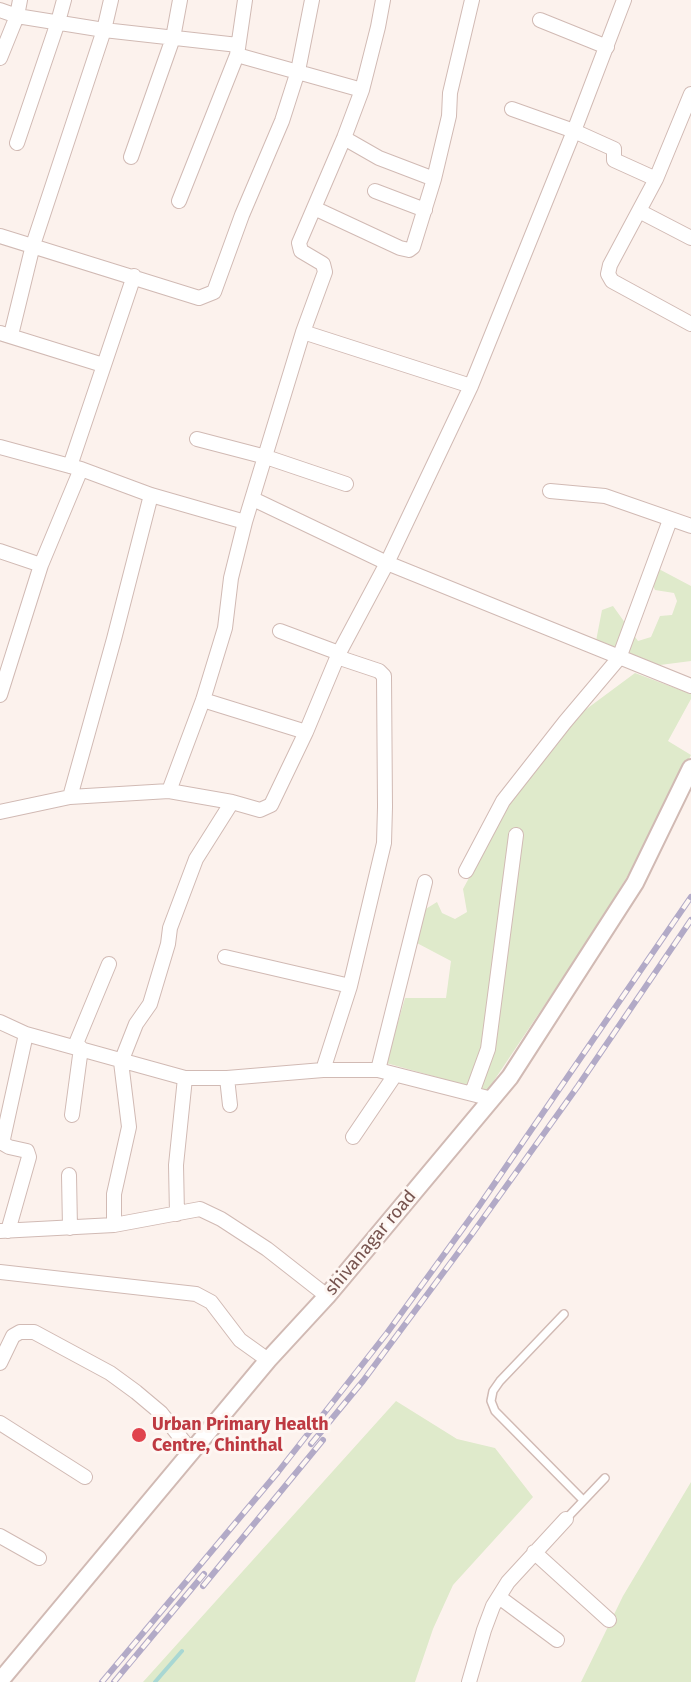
<!DOCTYPE html>
<html>
<head>
<meta charset="utf-8">
<style>
  body { margin:0 }
  canvas { display:block; background:#fcf2ed }
</style>
</head>
<body>
<canvas width="691" height="1682"></canvas>
<script>
const ctx = document.querySelector('canvas').getContext('2d');
ctx.lineJoin = 'round';
function fill(path, color) {
  ctx.fillStyle = color;
  ctx.fill(path, 'evenodd');
}
function toPath(rows) {
  const path = new Path2D();
  for (const r of rows) {
    path.moveTo(r[0], r[1]);
    for (let i = 2; i < r.length; i += 2) path.lineTo(r[i], r[i + 1]);
  }
  return path;
}
function stroke(path, color, width, dash) {
  ctx.strokeStyle = color;
  ctx.lineWidth = width;
  ctx.lineCap = dash ? 'butt' : 'round';
  ctx.setLineDash(dash || []);
  ctx.stroke(path);
}
function write(font, color, halo, rows, align = 'center') {
  ctx.font = font + ' "Fira Sans",sans-serif';
  ctx.lineWidth = 6;
  ctx.setLineDash([]);
  ctx.textBaseline = 'middle';
  ctx.strokeStyle = halo;
  ctx.fillStyle = color;
  for (const [text, x, y, turn = 0] of rows) {
    ctx.save();
    ctx.translate(x, y);
    ctx.rotate((+turn || 0) * Math.PI / 180);
    ctx.textAlign = isNaN(turn) ? turn : align;
    if (halo) ctx.strokeText(text, 0, 0);
    ctx.fillText(text, 0, 0);
    ctx.restore();
  }
}
fill(toPath([
  [657,568,691,586,691,661,660,665,635,658,596,641,602,610,613,606,638,641,651,637,660,616,672,615,677,601,674,593,655,590,649,577],
  [635,673,691,694,691,699,668,741,691,755,656,827,604,916,487,1091,386,1063,405,998,446,998,451,961,415,942,424,910,437,902,442,913,455,919,467,912,463,889,517,790,573,719],
  [396,1401,457,1439,495,1448,533,1497,453,1585,433,1629,415,1682,143,1682],
  [691,1482,691,1682,581,1682,623,1596]
]), '#dfeacb');
stroke(toPath([
  [155,1682,182,1651]
]), '#a8d7d3', 4);
const service = toPath([
  [564,1314,500,1381,493,1391,491,1401,495,1411,583,1500],
  [566,1519,605,1478]
]);
const minor = toPath([
  [0,10,17,16,104,30,238,45],
  [540,20,607,47],
  [237,55,362,90],
  [0,58,17,16,20,0],
  [691,94,656,179,610,265,608,274,612,281,691,324],
  [512,109,574,131,614,149,614,160,656,179],
  [344,138,379,158,434,179],
  [17,143,58,22,64,0],
  [131,157,173,38,180,0],
  [375,191,425,210],
  [179,201,237,55,245,0],
  [314,208,400,248,409,250,413,247,434,179,449,116,450,93,472,0],
  [639,211,691,238],
  [0,236,199,298,214,292,242,215,282,121,298,71,312,0],
  [303,332,471,386],
  [0,333,103,365],
  [11,335,33,245,104,30,111,0],
  [197,439,266,457,346,484],
  [0,447,81,469,151,495,245,522],
  [70,466,134,276],
  [550,491,605,496,691,526],
  [253,499,387,563,691,686],
  [0,551,41,565],
  [280,631,339,653],
  [0,695,41,565,81,469],
  [203,700,306,732],
  [169,791,203,700,225,628,231,578,245,522,303,332,325,272,323,264,301,251,299,243,344,138,362,90,378,27,383,0],
  [70,797,114,639,151,495],
  [0,812,70,797,169,791,232,802,260,810,271,805,306,732,339,653,387,563,471,386,574,131,624,0],
  [466,871,503,801,565,722,619,658,670,520],
  [225,957,350,986],
  [0,1022,26,1034,185,1078,227,1078,323,1070,378,1070,492,1099],
  [75,1046,109,964],
  [323,1070,350,986,384,843,385,807,384,676,379,671,337,657],
  [378,1070,425,882],
  [227,1078,230,1105],
  [472,1093,488,1049,516,835],
  [72,1115,81,1048],
  [353,1137,395,1075],
  [69,1175,70,1228],
  [177,1214,176,1165,185,1078],
  [114,1225,114,1194,129,1127,121,1062,136,1024,150,1004,168,944,170,928,196,859,232,802],
  [0,1231,114,1225,200,1209,221,1219,267,1249,327,1296],
  [8,1231,29,1157,27,1151,9,1147,4,1144,3,1139,26,1034],
  [0,1272,196,1294,211,1302,240,1340,268,1360],
  [0,1363,13,1336,20,1332,34,1332,110,1373,136,1392,161,1413,192,1452],
  [0,1423,85,1477],
  [0,1536,39,1558],
  [534,1552,609,1620],
  [499,1597,557,1640],
  [469,1682,484,1630,493,1606,508,1582,566,1519]
]);
const tertiary = toPath([
  [0,1681,268,1360,327,1296,510,1077,635,883,691,768]
]);
stroke(service, '#d1bab4', 10);
stroke(minor, '#d1bab4', 16);
stroke(tertiary, '#d1bab4', 20);
stroke(service, '#fff', 7);
stroke(minor, '#fff', 14);
stroke(tertiary, '#fff', 16);
const rail = toPath([
  [311,1444,363,1381,472,1234,578,1086,691,920],
  [203,1586,323,1440],
  [102,1682,278,1472,387,1333,477,1209,691,897],
  [114,1682,204,1574]
]);
stroke(rail, '#b2aac7', 6);
stroke(rail, '#fef7f3', 4, [11]);
for (const [x, y, r, color] of [
  [139,1435,8,"#e0444e"]
]) {
  const dot = new Path2D();
  dot.arc(x, y, r, 0, 2 * Math.PI);
  ctx.fillStyle = color;
  ctx.fill(dot);
  stroke(dot, '#fef7f3', 2);
}
write('18px', '#77544f', '#fef7f3', [
  ["shivanagar road",371,1243,-50]
]);
write('bold 18px', '#be3a42', '#fef7f3', [
  ["Urban Primary Health",152,1425],
  ["Centre, Chinthal",152,1446]
], 'left');
</script>
</body>
</html>
